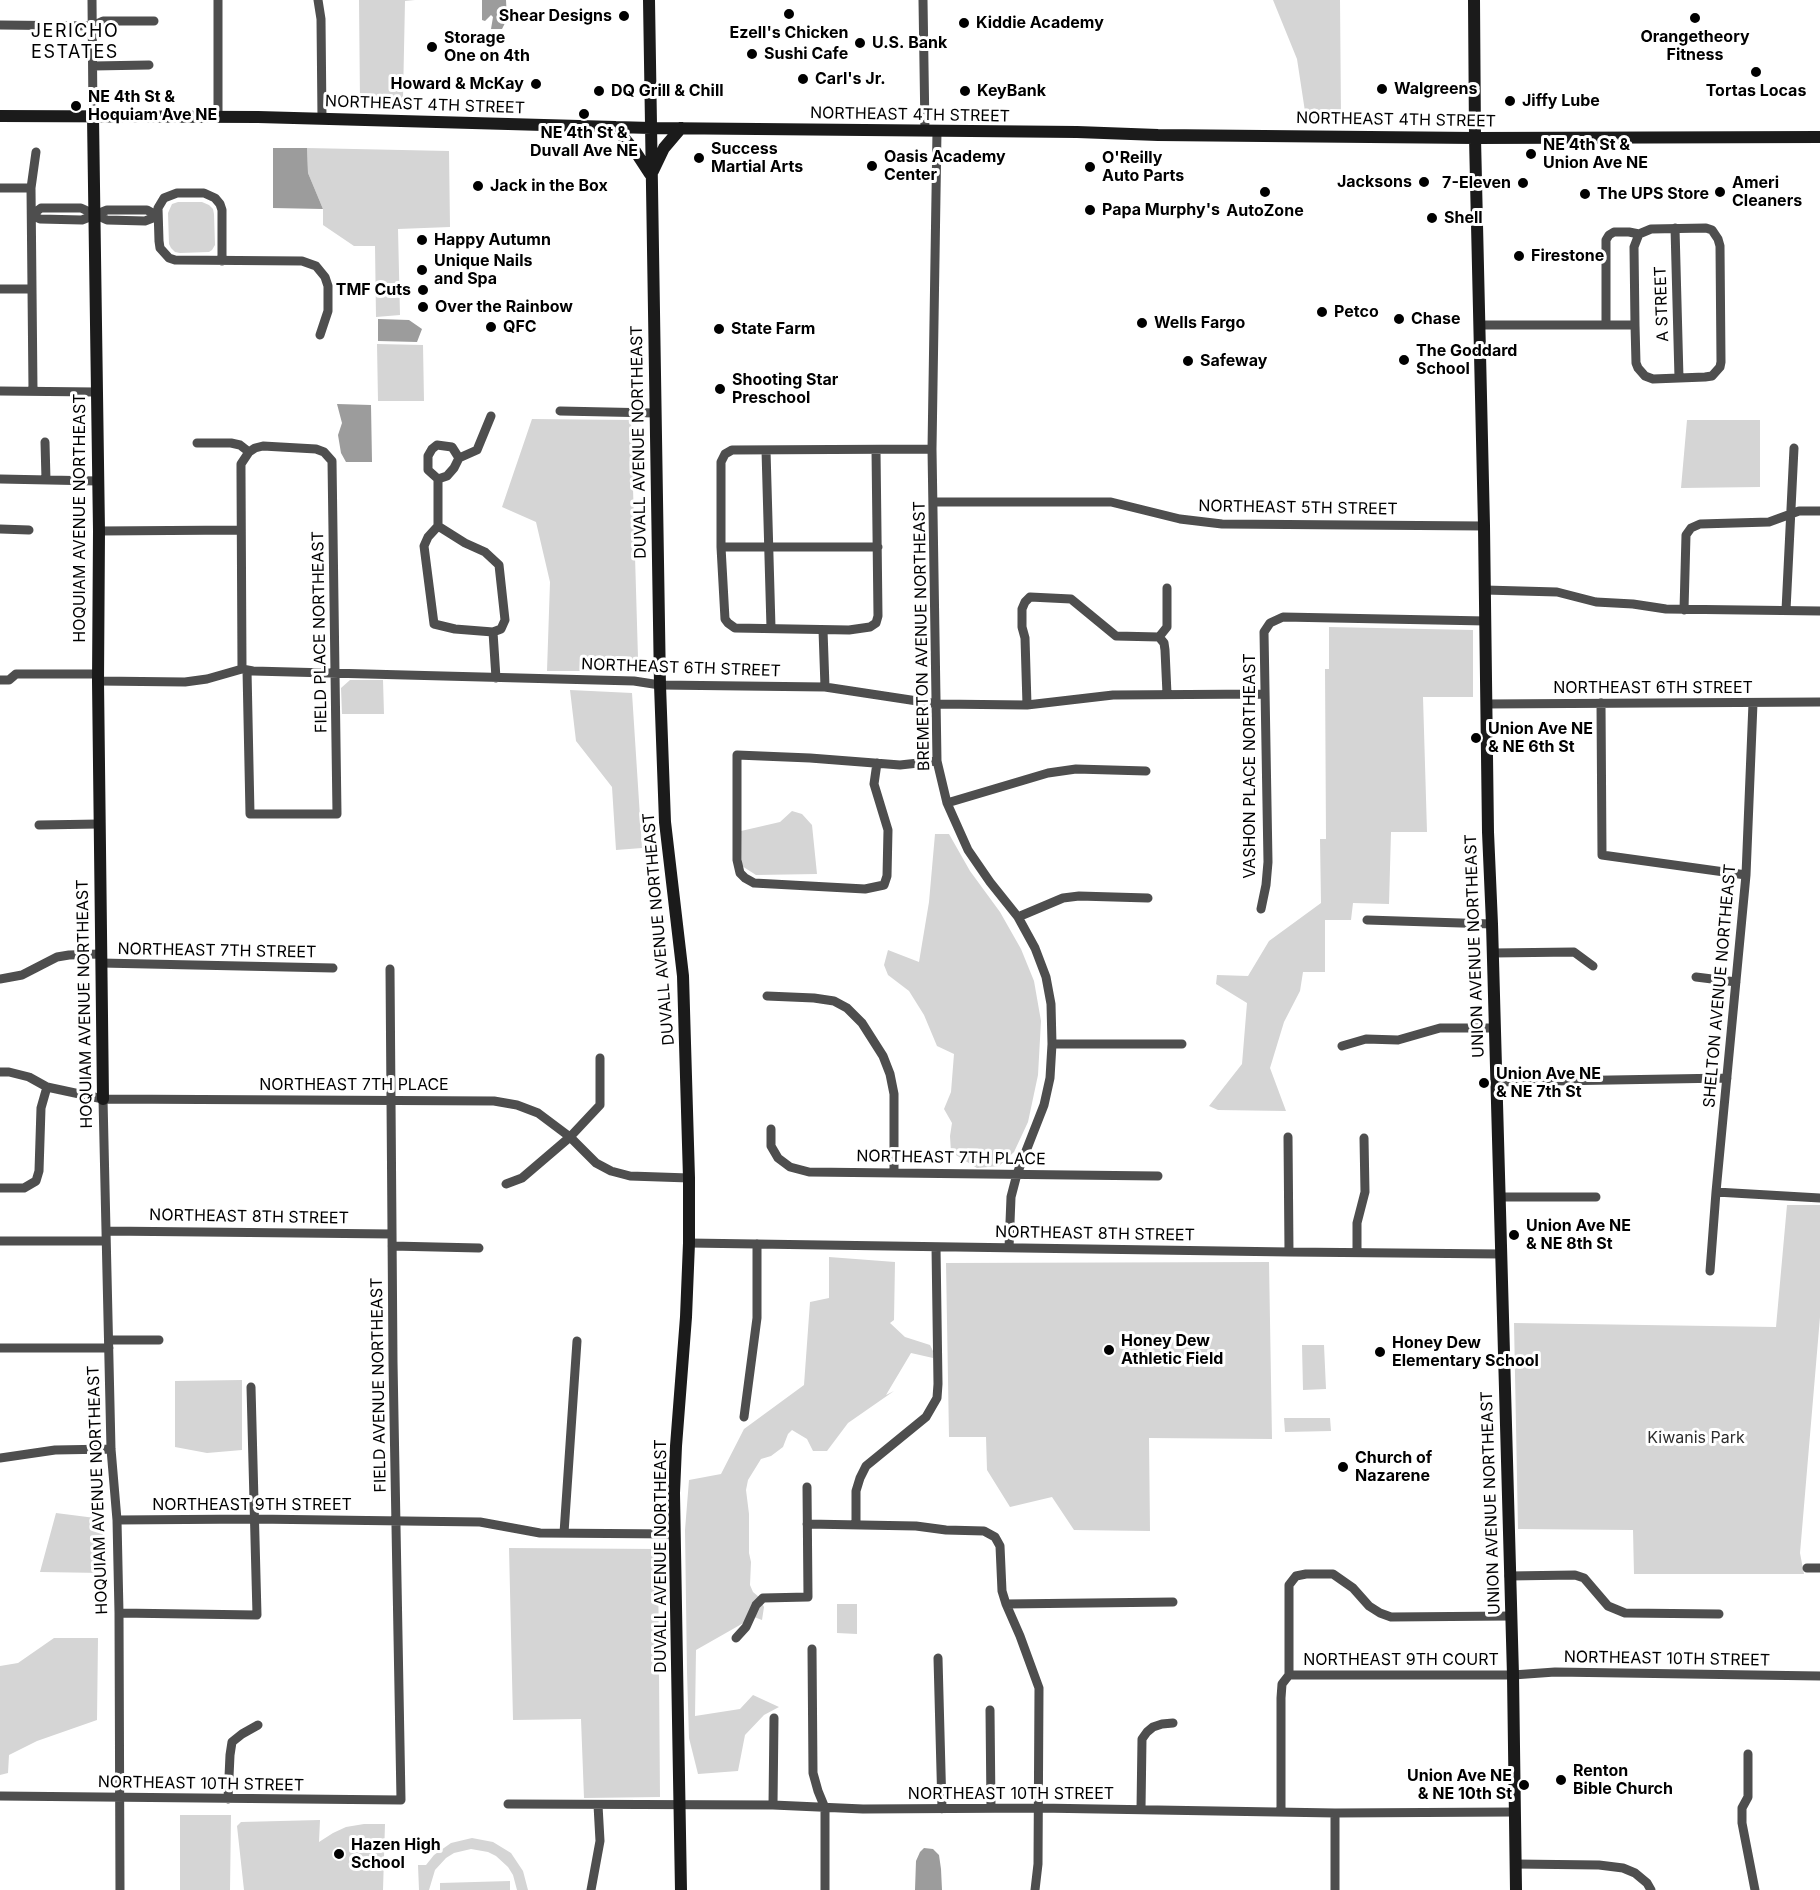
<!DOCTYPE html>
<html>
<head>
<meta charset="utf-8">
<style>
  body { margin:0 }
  canvas { display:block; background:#fff }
</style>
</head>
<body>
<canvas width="1820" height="1890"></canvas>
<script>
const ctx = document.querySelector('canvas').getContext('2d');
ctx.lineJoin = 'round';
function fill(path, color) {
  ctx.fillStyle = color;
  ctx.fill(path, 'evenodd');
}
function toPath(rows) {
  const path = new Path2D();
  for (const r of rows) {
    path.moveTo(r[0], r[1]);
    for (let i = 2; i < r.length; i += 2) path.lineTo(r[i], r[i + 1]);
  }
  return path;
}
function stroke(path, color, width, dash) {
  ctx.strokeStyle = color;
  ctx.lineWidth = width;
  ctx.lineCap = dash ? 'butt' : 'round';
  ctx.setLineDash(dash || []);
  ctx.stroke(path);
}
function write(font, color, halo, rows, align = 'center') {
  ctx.font = font + ' Inter,sans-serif';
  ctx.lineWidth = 6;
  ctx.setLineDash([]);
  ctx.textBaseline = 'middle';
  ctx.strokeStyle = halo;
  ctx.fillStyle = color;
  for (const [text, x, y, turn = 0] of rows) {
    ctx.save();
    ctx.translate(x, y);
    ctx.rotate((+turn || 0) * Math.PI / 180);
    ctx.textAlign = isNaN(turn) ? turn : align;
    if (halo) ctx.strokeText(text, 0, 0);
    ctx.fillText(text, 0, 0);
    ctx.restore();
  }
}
fill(toPath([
  [359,0,415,0,405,1,403,98,360,102],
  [1273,0,1340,0,1341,118,1306,118,1297,59],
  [307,148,449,151,450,227,398,229,400,315,376,317,375,246,354,246,323,225,323,209,308,173],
  [178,202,202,202,209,205,213,209,214,214,215,245,212,250,209,252,180,253,175,252,171,248,169,244,168,213,172,204],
  [377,344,423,345,424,401,378,401],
  [532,419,631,420,638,658,627,671,547,671,550,582,536,522,502,507],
  [1687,420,1760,420,1760,487,1681,488],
  [1329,627,1473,630,1473,697,1423,697,1427,832,1391,832,1389,904,1353,903,1351,920,1325,920,1325,972,1303,972,1300,991,1284,1022,1270,1068,1286,1111,1218,1110,1209,1106,1242,1064,1247,1003,1216,984,1217,975,1248,976,1269,941,1321,903,1320,839,1326,839,1325,669,1329,669],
  [350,680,383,680,384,714,342,714,341,688],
  [570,690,632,693,642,848,616,850,612,787,576,741],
  [792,811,802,814,812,825,817,874,756,875,742,866,741,831,780,822],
  [935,834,949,834,970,871,1000,912,1021,949,1034,981,1041,1021,1038,1075,1028,1122,1014,1152,999,1166,977,1168,951,1152,950,1136,952,1123,944,1109,951,1092,954,1054,937,1046,924,1015,909,991,888,975,884,965,888,950,919,962,929,902],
  [1787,1205,1820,1205,1820,1317,1800,1553,1804,1574,1634,1574,1633,1530,1518,1529,1514,1323,1776,1327],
  [829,1257,895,1262,894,1320,890,1323,905,1337,930,1345,933,1351,933,1358,911,1353,886,1395,894,1391,848,1423,827,1451,813,1451,807,1439,792,1430,788,1434,783,1447,771,1456,761,1459,748,1480,746,1490,749,1514,749,1553,751,1562,750,1585,753,1592,759,1597,764,1607,762,1620,754,1617,696,1650,695,1716,740,1709,753,1695,779,1707,764,1715,745,1735,738,1771,698,1774,689,1738,687,1672,685,1530,689,1480,721,1474,744,1429,804,1385,810,1302,829,1298],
  [1269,1262,1272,1439,1149,1438,1150,1531,1074,1530,1052,1497,1010,1507,987,1470,986,1437,949,1437,946,1263],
  [1302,1345,1324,1345,1326,1389,1303,1390],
  [242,1380,242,1450,207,1453,175,1447,175,1381],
  [1284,1418,1330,1418,1331,1431,1285,1432],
  [56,1513,103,1519,103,1573,40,1572],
  [509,1548,658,1549,660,1797,584,1798,581,1719,513,1720],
  [837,1604,857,1604,857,1634,837,1633],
  [54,1638,98,1638,97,1720,37,1741,9,1755,8,1773,0,1775,0,1666,18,1663],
  [180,1815,231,1815,230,1890,180,1890],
  [320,1820,319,1842,333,1833,346,1827,364,1824,385,1824,383,1890,244,1890,237,1826,241,1822],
  [472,1838,493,1842,511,1853,523,1871,528,1890,517,1890,513,1875,508,1867,496,1856,488,1852,471,1849,454,1853,446,1858,435,1870,429,1890,419,1890,418,1865,426,1865,434,1855,451,1843],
  [510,1881,510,1890,440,1890,440,1883]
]), '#d5d5d5');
fill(toPath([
  [482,0,506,0,507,19,502,29,491,29,493,17,491,15,485,21,482,20],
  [273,148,307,148,308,173,323,209,273,208],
  [378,319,409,320,422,329,417,342,378,341],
  [337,404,371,405,372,462,346,462,341,453,338,435,342,423],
  [924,1848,933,1849,939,1855,941,1869,942,1890,915,1890,916,1861,920,1852]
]), '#9c9c9c');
stroke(toPath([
  [92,0,93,117],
  [218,0,218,118],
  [318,0,321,19,322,119],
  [923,0,925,131],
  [0,25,92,26,103,21,154,21],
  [93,66,149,65],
  [937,131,932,449,937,761,947,803,968,850,990,882,1018,917,1035,948,1046,977,1051,1004,1052,1044,1050,1078,1044,1105,1017,1174,1011,1197,1009,1248],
  [0,188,31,188],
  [32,215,41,208,81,208,107,220,145,221,158,216],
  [32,215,40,219,82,220,107,210,147,210,158,216],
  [1675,228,1679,378],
  [222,261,222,210,220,204,215,198,204,193,177,193,164,198,158,208,159,241,160,248,169,258,175,260,302,261,316,266,325,277,328,286,328,311,320,335],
  [0,289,32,289],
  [1479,325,1635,325],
  [1606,325,1606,240,1609,235,1614,232,1629,232,1639,234,1651,229,1706,228,1712,230,1718,239,1720,246,1721,362,1720,367,1712,376,1705,377,1653,379,1645,376,1638,368,1636,363,1635,325,1634,247,1639,234],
  [33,390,31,188,36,152],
  [0,391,96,392],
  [560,411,655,413],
  [45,442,46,480],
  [197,443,231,443,240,445,249,452,255,448,263,446,316,449,324,452,332,461,337,814,250,814,247,670],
  [766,450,771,628],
  [876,450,878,616,876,623,870,627,849,630,735,628,728,623,725,619,721,547,721,462,725,454,732,450,932,449],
  [0,479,98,481],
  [438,479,428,470,428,456,432,449,437,445,452,447,459,458,477,450,491,416],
  [934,502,1111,502,1180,519,1222,524,1484,526],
  [438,526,465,543,485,552,499,565,505,620,501,629,493,632,455,629,434,624,424,546,428,537,438,526,438,479,447,476,454,468,459,458],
  [0,529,29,530],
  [99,531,241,530],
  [721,547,878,547],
  [1167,588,1167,627,1159,637,1164,643,1165,650,1167,694],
  [1485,590,1557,592,1596,602,1633,604,1666,609,1820,611],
  [1684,610,1686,535,1691,528,1700,524,1769,522,1799,511,1820,511],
  [1786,610,1794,448],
  [823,630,825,687],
  [493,632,496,678],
  [242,669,241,473,241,464,249,452],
  [0,680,9,680,16,674,98,674],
  [98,681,185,682,207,679,242,669,253,671,634,681,660,685,825,687,937,704,1027,705,1113,695,1264,694],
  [1601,703,1602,855,1746,875],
  [1487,704,1820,702],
  [1027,705,1025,638,1022,627,1022,609,1025,602,1030,597,1071,599,1116,636,1159,637],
  [877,763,874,784,888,830,887,876,884,885,865,889,754,883,745,878,740,873,737,860,737,755,810,758,900,765,937,761],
  [947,803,1048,773,1076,769,1146,771],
  [39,825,99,824],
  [1261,909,1266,885,1268,862,1264,632,1270,623,1283,617,1486,621],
  [1018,917,1063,898,1079,896,1148,898],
  [1367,920,1492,924],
  [1493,953,1574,952,1593,966],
  [101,963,333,968],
  [1696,977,1736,982],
  [0,979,22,975,57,957,69,955,100,954],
  [767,996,814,998,834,1001,847,1008,862,1023,883,1056,890,1074,894,1094,894,1173],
  [1052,1044,1182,1044],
  [1342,1046,1366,1039,1398,1040,1440,1028,1495,1028],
  [0,1072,9,1072,29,1077,47,1087,103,1099,494,1101,517,1105,538,1113,570,1137,596,1163,611,1171,630,1176,689,1178],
  [1496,1082,1727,1078],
  [103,1099,111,1449,117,1520,119,1613,120,1890],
  [771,1129,771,1146,778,1158,790,1167,809,1172,1158,1176],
  [1288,1137,1289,1252],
  [506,1184,522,1178,570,1137,600,1105,600,1058],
  [0,1188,24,1188,36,1181,39,1171,41,1108,47,1087],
  [1716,1192,1820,1198],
  [1500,1197,1596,1197],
  [106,1231,392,1234],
  [0,1241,106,1241],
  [689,1243,1289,1252,1501,1254],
  [392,1246,479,1248],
  [1357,1252,1357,1223,1365,1192,1364,1138],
  [1710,1271,1716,1192,1746,875,1753,703],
  [109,1340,159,1340],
  [0,1348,109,1348],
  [744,1417,757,1318,757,1244],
  [0,1458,55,1450,111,1449],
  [117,1520,254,1519,480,1522,540,1533,675,1534],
  [807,1524,916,1526,946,1530,984,1531,995,1537,1000,1546,1002,1591,1006,1604,1020,1636,1039,1688,1038,1864,1035,1890],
  [856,1524,856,1491,860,1478,866,1466,926,1417,937,1398,938,1384,936,1247],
  [564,1533,577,1341],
  [1807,1568,1820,1568],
  [1509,1576,1575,1575,1584,1578,1608,1606,1625,1613,1719,1614],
  [1006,1604,1173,1602],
  [119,1613,257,1615,251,1387],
  [736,1638,746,1627,756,1605,763,1598,808,1597,807,1487],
  [812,1649,813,1773,818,1791,825,1808,825,1890],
  [938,1658,942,1809],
  [1289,1675,1513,1675,1555,1672,1820,1676],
  [1289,1675,1289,1585,1296,1576,1306,1574,1333,1574,1353,1588,1369,1606,1380,1613,1391,1617,1511,1616],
  [990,1710,991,1808],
  [1748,1754,1748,1797,1742,1808,1742,1823,1755,1890],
  [0,1796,401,1800,393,1362,390,969],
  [228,1799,230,1755,232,1742,242,1734,258,1725],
  [508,1804,773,1805,863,1809,1039,1808,1335,1813,1514,1812],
  [773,1805,774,1718],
  [1141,1809,1142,1739,1147,1732,1153,1727,1162,1724,1173,1723],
  [1281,1812,1281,1698,1282,1684,1289,1675],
  [1335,1813,1335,1890],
  [1515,1864,1599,1865,1623,1868,1635,1873,1647,1883,1651,1890],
  [591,1890,600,1841,598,1805]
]), '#4e4e4e', 9);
stroke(toPath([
  [649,0,660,685,665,822,683,976,689,1178,689,1243,686,1317,676,1446,674,1493,681,1890],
  [1474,0,1475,138,1484,526,1488,832,1492,924,1513,1675,1516,1890],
  [0,116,258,117,651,128,1077,132,1158,135,1475,138,1820,137],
  [93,117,99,531,98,681,103,1099],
  [615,127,635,151,650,174],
  [653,171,664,148,681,128]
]), '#1b1b1b', 12);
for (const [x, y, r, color] of [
  [789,14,6,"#000"],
  [624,16,6,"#000"],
  [1695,18,6,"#000"],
  [964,23,6,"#000"],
  [860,43,6,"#000"],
  [432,47,6,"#000"],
  [752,54,6,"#000"],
  [1756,72,6,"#000"],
  [803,79,6,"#000"],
  [536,84,6,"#000"],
  [1382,89,6,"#000"],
  [599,91,6,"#000"],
  [965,91,6,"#000"],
  [1510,101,6,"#000"],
  [76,106,6,"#000"],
  [584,114,6,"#000"],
  [1531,154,6,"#000"],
  [699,158,6,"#000"],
  [872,166,6,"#000"],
  [1090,167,6,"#000"],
  [1424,182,6,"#000"],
  [1523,183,6,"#000"],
  [478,186,6,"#000"],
  [1265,192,6,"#000"],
  [1720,192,6,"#000"],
  [1585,194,6,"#000"],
  [1090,210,6,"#000"],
  [1432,218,6,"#000"],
  [422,240,6,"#000"],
  [1519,256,6,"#000"],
  [422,270,6,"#000"],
  [423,290,6,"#000"],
  [423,307,6,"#000"],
  [1322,312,6,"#000"],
  [1399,319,6,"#000"],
  [1142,323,6,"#000"],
  [491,327,6,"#000"],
  [719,329,6,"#000"],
  [1404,360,6,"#000"],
  [1188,361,6,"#000"],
  [720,389,6,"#000"],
  [1476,738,6,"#000"],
  [1484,1083,6,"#000"],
  [1514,1235,6,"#000"],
  [1109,1350,6,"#000"],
  [1380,1352,6,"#000"],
  [1343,1467,6,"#000"],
  [1561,1780,6,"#000"],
  [1524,1785,6,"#000"],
  [339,1854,6,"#000"]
]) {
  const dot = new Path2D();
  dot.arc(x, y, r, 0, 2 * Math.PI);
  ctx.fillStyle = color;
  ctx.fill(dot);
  stroke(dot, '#fff', 2);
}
write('bold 16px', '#000', '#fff', [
  ["Shear Designs",612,16,"right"],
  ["Kiddie Academy",976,23],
  ["Ezell's Chicken",789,33,"center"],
  ["Orangetheory",1695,37,"center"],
  ["Fitness",1695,55,"center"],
  ["Storage",444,38],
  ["One on 4th",444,56],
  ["U.S. Bank",872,43],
  ["Sushi Cafe",764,54],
  ["Carl's Jr.",815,79],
  ["Howard & McKay",524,84,"right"],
  ["Walgreens",1394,89],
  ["DQ Grill & Chill",611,91],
  ["KeyBank",977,91],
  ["Tortas Locas",1756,91,"center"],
  ["NE 4th St &",88,97],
  ["Hoquiam Ave NE",88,115],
  ["Jiffy Lube",1522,101],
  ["NE 4th St &",584,133,"center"],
  ["Duvall Ave NE",584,151,"center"],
  ["NE 4th St &",1543,145],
  ["Union Ave NE",1543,163],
  ["Success",711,149],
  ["Martial Arts",711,167],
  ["Oasis Academy",884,157],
  ["Center",884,175],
  ["O'Reilly",1102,158],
  ["Auto Parts",1102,176],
  ["Jacksons",1412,182,"right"],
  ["7-Eleven",1511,183,"right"],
  ["Ameri",1732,183],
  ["Cleaners",1732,201],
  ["Jack in the Box",490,186],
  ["The UPS Store",1597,194],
  ["Papa Murphy's",1102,210],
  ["AutoZone",1265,211,"center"],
  ["Shell",1444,218],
  ["Happy Autumn",434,240],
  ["Firestone",1531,256],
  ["Unique Nails",434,261],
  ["and Spa",434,279],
  ["TMF Cuts",411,290,"right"],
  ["Over the Rainbow",435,307],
  ["Petco",1334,312],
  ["Chase",1411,319],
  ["Wells Fargo",1154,323],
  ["QFC",503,327],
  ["State Farm",731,329],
  ["The Goddard",1416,351],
  ["School",1416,369],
  ["Safeway",1200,361],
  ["Shooting Star",732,380],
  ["Preschool",732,398],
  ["Union Ave NE",1488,729],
  ["& NE 6th St",1488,747],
  ["Union Ave NE",1496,1074],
  ["& NE 7th St",1496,1092],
  ["Union Ave NE",1526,1226],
  ["& NE 8th St",1526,1244],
  ["Honey Dew",1121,1341],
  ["Athletic Field",1121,1359],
  ["Honey Dew",1392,1343],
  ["Elementary School",1392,1361],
  ["Church of",1355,1458],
  ["Nazarene",1355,1476],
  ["Renton",1573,1771],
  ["Bible Church",1573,1789],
  ["Union Ave NE",1512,1776,"right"],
  ["& NE 10th St",1512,1794,"right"],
  ["Hazen High",351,1845],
  ["School",351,1863]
], 'left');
write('16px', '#000', '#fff', [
  ["NORTHEAST 4TH STREET",425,105,2],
  ["NORTHEAST 4TH STREET",910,115,1],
  ["NORTHEAST 4TH STREET",1396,120,1],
  ["A STREET",1662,304,-92],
  ["DUVALL AVENUE NORTHEAST",639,442,-91],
  ["NORTHEAST 5TH STREET",1298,508,1],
  ["HOQUIAM AVENUE NORTHEAST",80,518,-90],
  ["FIELD PLACE NORTHEAST",320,632,-91],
  ["BREMERTON AVENUE NORTHEAST",922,636,-91],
  ["NORTHEAST 6TH STREET",681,668,2],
  ["NORTHEAST 6TH STREET",1653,688],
  ["VASHON PLACE NORTHEAST",1250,766,-90],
  ["DUVALL AVENUE NORTHEAST",659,929,-95],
  ["UNION AVENUE NORTHEAST",1475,946,-92],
  ["NORTHEAST 7TH STREET",217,951,1],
  ["SHELTON AVENUE NORTHEAST",1720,986,-85],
  ["HOQUIAM AVENUE NORTHEAST",85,1004,-91],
  ["NORTHEAST 7TH PLACE",354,1085],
  ["NORTHEAST 7TH PLACE",951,1158,1],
  ["NORTHEAST 8TH STREET",249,1217,1],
  ["NORTHEAST 8TH STREET",1095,1234,1],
  ["FIELD AVENUE NORTHEAST",379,1385,-91],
  ["HOQUIAM AVENUE NORTHEAST",98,1490,-92],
  ["UNION AVENUE NORTHEAST",1491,1503,-92],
  ["NORTHEAST 9TH STREET",252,1505],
  ["DUVALL AVENUE NORTHEAST",661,1556,-90],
  ["NORTHEAST 10TH STREET",1667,1659,1],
  ["NORTHEAST 9TH COURT",1401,1660],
  ["NORTHEAST 10TH STREET",201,1784,1],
  ["NORTHEAST 10TH STREET",1011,1794]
]);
write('16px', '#2c2c2c', '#fff', [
  ["Kiwanis Park",1696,1438]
]);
ctx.letterSpacing = '1.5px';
write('18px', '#000', '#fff', [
  ["JERICHO",75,32],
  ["ESTATES",75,53]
]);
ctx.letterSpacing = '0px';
</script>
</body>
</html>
